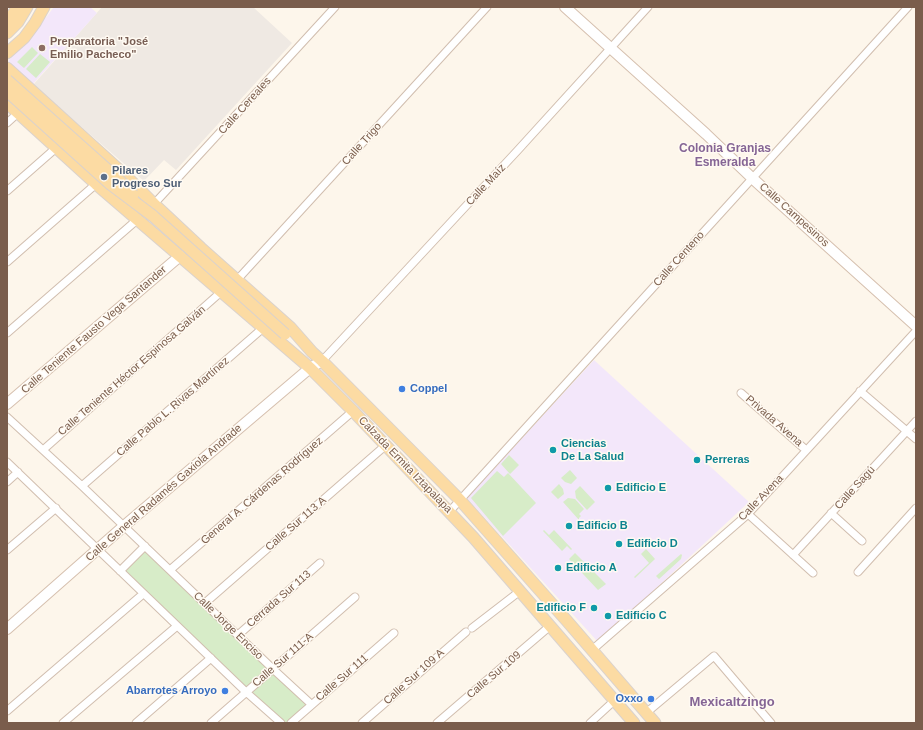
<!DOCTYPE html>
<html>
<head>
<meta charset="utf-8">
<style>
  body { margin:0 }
  #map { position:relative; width:923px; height:730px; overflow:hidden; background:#fdf6eb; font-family:Arial,sans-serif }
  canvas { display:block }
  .frame { position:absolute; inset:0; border:8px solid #7a5d4c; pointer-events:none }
</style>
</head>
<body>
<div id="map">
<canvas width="923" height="730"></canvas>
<div class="frame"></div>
</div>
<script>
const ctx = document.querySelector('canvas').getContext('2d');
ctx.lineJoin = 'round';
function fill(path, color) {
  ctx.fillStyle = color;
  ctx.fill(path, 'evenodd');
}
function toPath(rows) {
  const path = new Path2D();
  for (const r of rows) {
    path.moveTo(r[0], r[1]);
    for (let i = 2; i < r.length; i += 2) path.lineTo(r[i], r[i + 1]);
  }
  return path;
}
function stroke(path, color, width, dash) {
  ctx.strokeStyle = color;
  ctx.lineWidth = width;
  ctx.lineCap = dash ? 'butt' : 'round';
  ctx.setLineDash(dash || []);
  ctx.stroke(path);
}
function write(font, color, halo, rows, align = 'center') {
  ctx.font = font + ' Arial,sans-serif';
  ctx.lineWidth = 3;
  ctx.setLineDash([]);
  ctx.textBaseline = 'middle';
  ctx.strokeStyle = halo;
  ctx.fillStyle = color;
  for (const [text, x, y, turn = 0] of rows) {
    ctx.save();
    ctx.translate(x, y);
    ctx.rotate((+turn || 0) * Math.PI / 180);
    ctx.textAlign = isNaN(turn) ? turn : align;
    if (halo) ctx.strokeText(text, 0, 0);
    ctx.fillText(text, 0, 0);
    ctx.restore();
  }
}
fill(toPath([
  [102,7,253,7,292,43,176,170,164,160,144,181,33,85]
]), '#efe9e3');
fill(toPath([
  [54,7,90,7,97,13,32,85,9,65,9,60,31,37],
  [594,360,749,502,598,642,467,498]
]), '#f3e7fa');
fill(toPath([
  [32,47,38,53,24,68,17,62],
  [40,54,50,62,36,78,26,69],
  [509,455,519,465,510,474,501,464],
  [570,470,577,478,571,484,565,482,561,478],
  [497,471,504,477,508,473,536,503,503,536,471,498],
  [559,484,563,489,564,494,558,499,551,492],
  [580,486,595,502,587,510,576,498,575,491],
  [568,498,575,499,584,509,579,514,581,516,579,518,579,520,563,502],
  [544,530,549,535,554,530,572,549,571,550,567,546,562,551,543,531],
  [646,549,655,559,635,578,634,577,649,563,641,554],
  [144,550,307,704,287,723,246,692,124,570],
  [575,553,606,584,598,590,569,559],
  [681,554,682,555,681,559,659,579,656,576]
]), '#d7ecc8');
const street = toPath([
  [7,123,18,113],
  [7,191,56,148],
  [154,204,335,7],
  [7,262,96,184],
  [237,280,487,7],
  [7,333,138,219],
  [322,361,518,150,648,7],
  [860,391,916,439],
  [741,393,806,450],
  [7,417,82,486,273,669,311,704],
  [43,450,221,292],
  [7,462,246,692,281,723],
  [7,482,18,472],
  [82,486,263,328],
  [450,511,908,7],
  [831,513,862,541],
  [748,514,813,573],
  [7,550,56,508],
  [793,555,916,421],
  [170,570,353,411],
  [120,571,145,546],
  [858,572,916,508],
  [205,603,386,445],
  [472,628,520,591],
  [238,635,320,563],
  [592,650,748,514,916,331],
  [7,711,143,594],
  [646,713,714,656,771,723],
  [63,723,177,626],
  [136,723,211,658],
  [211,723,355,597],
  [291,723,394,633],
  [362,723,466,632],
  [437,723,550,626],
  [590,723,615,700]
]);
const secondary = toPath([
  [565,7,706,134,752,178,916,326],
  [7,404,180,256],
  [7,629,124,526,310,368,322,361]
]);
const primary = toPath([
  [7,22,18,7],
  [7,33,18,22,27,7],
  [7,53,24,38,35,23,44,7],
  [7,68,127,177,154,204,201,248,290,327,312,352,322,361,460,500,567,621,655,723],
  [7,103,96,184,310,368,353,411,473,537,634,723]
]);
stroke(street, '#d1beaf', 9);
stroke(secondary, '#d6c0af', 12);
stroke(primary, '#dad2cd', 13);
stroke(street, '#fff', 7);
stroke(secondary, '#fff', 10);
stroke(primary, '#fcdba3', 11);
const primaryBridge = toPath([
  [7,80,119,180,133,195],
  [7,91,109,183,153,216,285,334]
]);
stroke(primaryBridge, '#dad2cd', 13, []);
stroke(primaryBridge, '#fcdba3', 11);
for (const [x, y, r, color] of [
  [42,48,4,"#8d6e63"],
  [104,177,4,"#5c6f8a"],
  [402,389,4,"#3f7fe0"],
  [553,450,4,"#0f9aa8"],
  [697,460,4,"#0f9aa8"],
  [608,488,4,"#0f9aa8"],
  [569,526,4,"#0f9aa8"],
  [619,544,4,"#0f9aa8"],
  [558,568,4,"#0f9aa8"],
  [594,608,4,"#0f9aa8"],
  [608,616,4,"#0f9aa8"],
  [225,691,4,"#3f7fe0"],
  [651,699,4,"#3f7fe0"]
]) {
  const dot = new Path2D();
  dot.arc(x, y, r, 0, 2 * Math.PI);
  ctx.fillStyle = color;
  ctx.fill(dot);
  stroke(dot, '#fffaf2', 1.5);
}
write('bold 11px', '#785e54', '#fffaf2', [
  ["Preparatoria \"José",50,42],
  ["Emilio Pacheco\"",50,55]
], 'left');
write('11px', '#7a5d4c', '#fffaf2', [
  ["Calle Cereales",245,106,-48],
  ["Calle Trigo",362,144,-48],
  ["Calle Maíz",486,185,-47],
  ["Calle Campesinos",794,215,42],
  ["Calle Centeno",679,259,-48],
  ["Calle Teniente Fausto Vega Santander",94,330,-41],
  ["Calle Teniente Héctor Espinosa Galván",132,371,-41],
  ["Calle Pablo L. Rivas Martínez",173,407,-41],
  ["Privada Avena",774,421,41],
  ["Calzada Ermita Iztapalapa",405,465,46],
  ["Calle Sagú",855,488,-48],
  ["General A. Cárdenas Rodríguez",262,491,-41],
  ["Calle General Radamés Gaxiola Andrade",164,493,-41],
  ["Calle Avena",761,498,-46],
  ["Calle Sur 113 A",296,524,-41],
  ["Cerrada Sur 113",279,599,-41],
  ["Calle Jorge Enciso",228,626,44],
  ["Calle Sur 111-A",283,660,-41],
  ["Calle Sur 109",494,675,-40],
  ["Calle Sur 109 A",414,677,-42],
  ["Calle Sur 111",342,678,-41]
]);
write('bold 11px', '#4e5e75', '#fffaf2', [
  ["Pilares",112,171],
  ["Progreso Sur",112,184]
], 'left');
write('bold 11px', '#366cbe', '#fffaf2', [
  ["Coppel",410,389,"left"],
  ["Abarrotes Arroyo",217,691],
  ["Oxxo",643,699]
], 'right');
write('bold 11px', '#0d838f', '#fffaf2', [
  ["Ciencias",561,444],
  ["De La Salud",561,457],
  ["Perreras",705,460],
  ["Edificio E",616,488],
  ["Edificio B",577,526],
  ["Edificio D",627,544],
  ["Edificio A",566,568],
  ["Edificio F",586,608,"right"],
  ["Edificio C",616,616]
], 'left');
write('bold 12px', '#856595', '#fffaf2', [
  ["Colonia Granjas",725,149],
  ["Esmeralda",725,163]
]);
write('bold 13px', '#856595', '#fffaf2', [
  ["Mexicaltzingo",732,702]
]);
</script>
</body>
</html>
